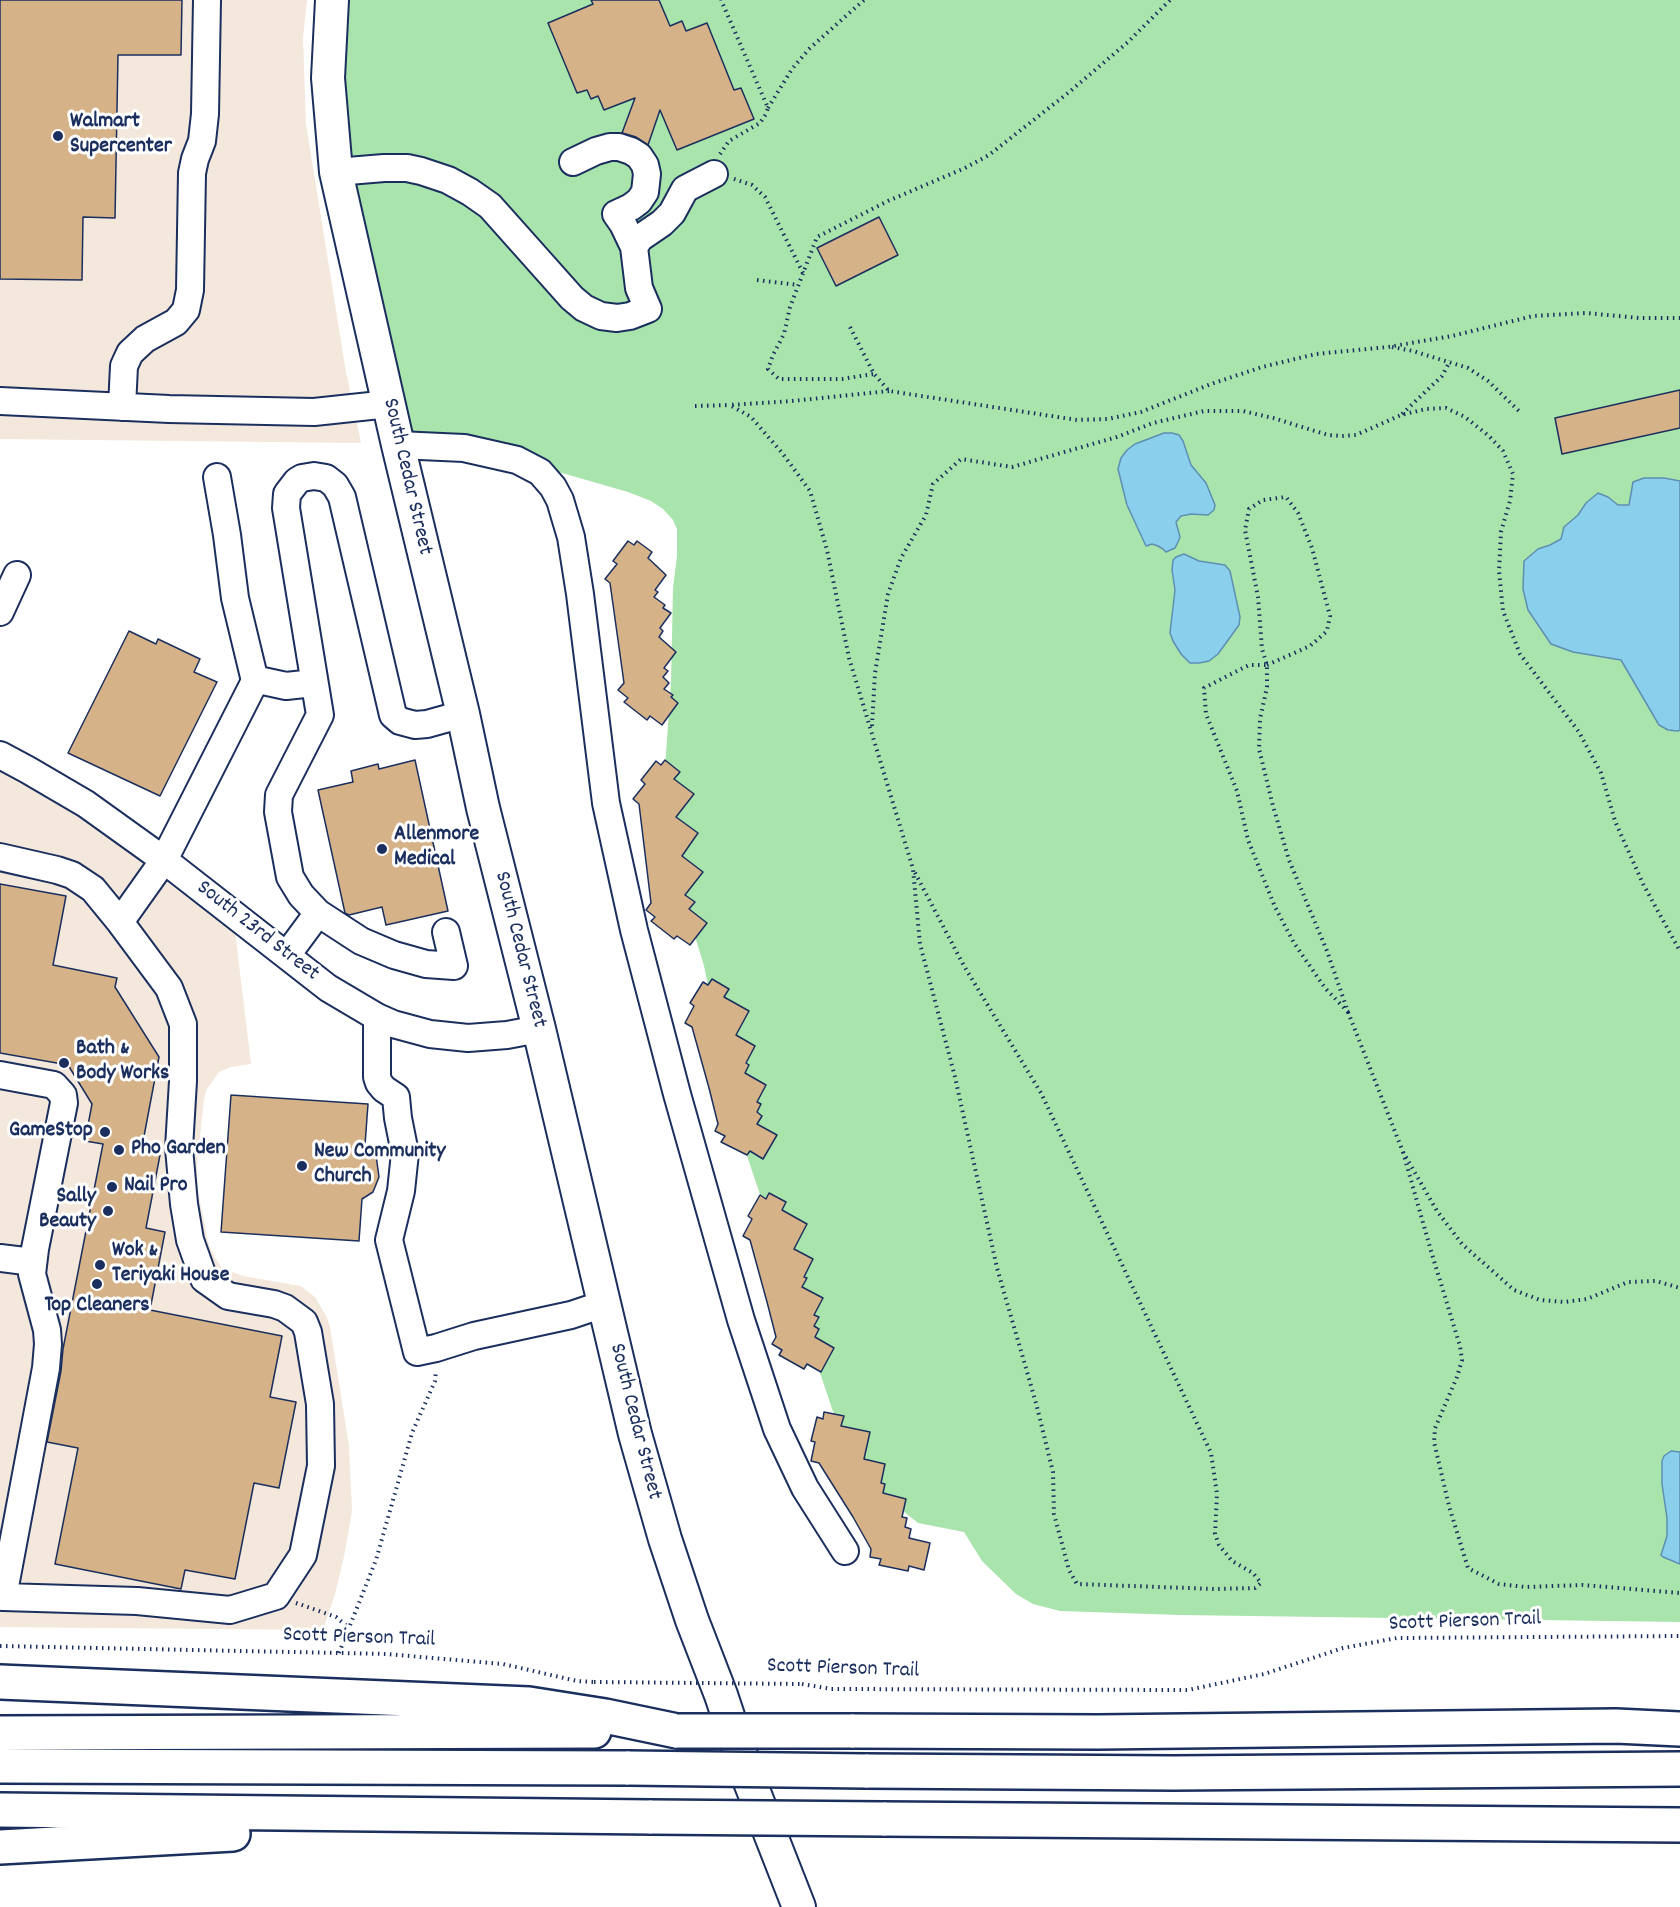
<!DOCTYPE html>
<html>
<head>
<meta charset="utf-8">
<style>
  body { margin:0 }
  canvas { display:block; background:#fff }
</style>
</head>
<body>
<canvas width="1680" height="1907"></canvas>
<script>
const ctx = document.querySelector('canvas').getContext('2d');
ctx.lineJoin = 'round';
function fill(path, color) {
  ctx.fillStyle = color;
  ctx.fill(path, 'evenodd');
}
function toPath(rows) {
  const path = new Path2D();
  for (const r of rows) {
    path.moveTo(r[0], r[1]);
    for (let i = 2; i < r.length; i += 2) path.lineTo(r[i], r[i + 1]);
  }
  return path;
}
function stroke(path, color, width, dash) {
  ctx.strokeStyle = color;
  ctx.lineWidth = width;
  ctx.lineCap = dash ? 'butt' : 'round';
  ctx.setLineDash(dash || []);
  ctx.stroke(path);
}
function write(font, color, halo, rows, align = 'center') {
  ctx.font = font + ' Dekko,sans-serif';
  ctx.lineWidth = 6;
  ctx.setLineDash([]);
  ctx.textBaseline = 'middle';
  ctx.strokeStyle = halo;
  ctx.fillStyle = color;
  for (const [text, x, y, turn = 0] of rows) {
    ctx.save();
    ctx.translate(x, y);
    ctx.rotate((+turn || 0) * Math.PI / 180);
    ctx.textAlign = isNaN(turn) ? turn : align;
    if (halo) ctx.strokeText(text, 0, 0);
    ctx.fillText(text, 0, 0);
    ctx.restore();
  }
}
fill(toPath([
  [0,0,307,0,303,38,306,124,346,372,361,443,0,439],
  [0,755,233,914,251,1064,231,1067,219,1072,207,1089,204,1099,199,1147,197,1167,198,1191,208,1242,214,1256,222,1268,243,1276,301,1286,316,1298,327,1318,330,1327,349,1446,352,1511,344,1557,335,1594,323,1630,0,1627]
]), '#f3e8db');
fill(toPath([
  [332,0,1680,0,1680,1622,1180,1615,1060,1611,1033,1604,1016,1594,982,1561,964,1532,918,1523,853,1471,739,1132,704,966,661,824,671,683,673,588,677,556,677,529,673,520,663,509,651,501,628,492,517,460,398,445,336,172]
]), '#a8e4ab');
const water = toPath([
  [1164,433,1172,433,1179,435,1183,441,1191,465,1206,483,1215,505,1214,510,1208,515,1191,514,1181,516,1176,522,1180,537,1178,542,1175,548,1166,552,1163,549,1158,546,1152,544,1146,546,1127,505,1118,469,1121,458,1127,450,1135,444,1164,433],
  [1644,478,1664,478,1680,481,1680,730,1678,731,1668,730,1659,725,1621,660,1573,652,1551,644,1528,610,1523,589,1524,561,1538,549,1550,545,1561,539,1564,527,1578,515,1586,503,1598,493,1608,497,1618,505,1629,505,1633,482,1644,478],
  [1184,554,1199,561,1225,565,1230,571,1240,617,1239,625,1218,654,1209,661,1199,663,1190,663,1181,654,1173,641,1170,633,1175,590,1172,570,1173,560,1176,557,1184,554],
  [1671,1451,1680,1452,1680,1564,1663,1557,1661,1555,1667,1536,1667,1518,1662,1484,1662,1461,1664,1456,1671,1451]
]);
fill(water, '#8acfec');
stroke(water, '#5e8fb3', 1.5);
const building = toPath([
  [0,0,182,0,181,55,118,55,115,218,83,217,82,280,0,279,0,0],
  [591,0,659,0,670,26,682,21,686,31,707,23,734,90,741,88,754,119,677,150,660,110,648,145,636,137,622,133,635,98,604,110,598,96,591,99,587,90,577,93,548,23,593,4,591,0],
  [879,217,898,255,836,286,817,248,879,217],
  [1680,390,1680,428,1562,454,1555,418,1680,390],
  [628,541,634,545,637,541,652,552,648,558,666,575,655,590,658,592,654,597,665,605,663,608,671,613,660,628,663,631,659,637,676,652,664,668,668,671,663,677,669,683,664,689,673,695,671,697,678,703,662,725,650,716,647,720,624,702,628,698,618,690,624,683,610,583,605,579,617,564,613,561,628,541],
  [129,631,156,644,158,639,200,659,194,672,217,682,160,796,68,753,129,631],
  [415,760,448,911,386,925,382,907,349,915,345,913,318,790,353,782,351,771,378,764,379,769,415,760],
  [665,760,680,772,674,779,694,794,676,817,698,833,682,856,703,872,685,895,695,902,689,909,707,923,690,945,677,936,674,939,651,921,655,917,646,910,651,903,639,804,633,799,645,784,641,780,656,761,661,765,665,760],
  [0,884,66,896,53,965,117,978,115,987,159,1057,141,1152,160,1155,146,1228,165,1232,150,1310,282,1336,270,1397,296,1402,279,1488,254,1483,235,1579,185,1570,181,1589,55,1564,78,1448,47,1442,61,1371,63,1349,103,1144,85,1141,92,1104,68,1065,0,1053,0,884],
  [712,979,729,989,724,997,749,1011,736,1035,755,1046,746,1063,749,1065,745,1073,766,1085,757,1102,761,1104,757,1112,762,1116,757,1124,777,1135,763,1159,750,1151,747,1155,721,1142,725,1136,715,1131,718,1124,709,1088,692,1027,685,1023,694,1006,690,1003,703,982,708,985,712,979],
  [231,1095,368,1104,365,1145,374,1151,376,1155,379,1177,373,1192,362,1199,359,1241,221,1232,231,1095],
  [769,1193,786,1202,782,1210,807,1224,794,1249,813,1259,804,1277,807,1278,802,1287,823,1298,814,1315,819,1317,814,1326,819,1329,815,1337,834,1348,821,1372,807,1364,804,1369,779,1355,782,1350,772,1344,776,1337,767,1302,750,1240,743,1236,752,1219,748,1216,760,1195,766,1199,769,1193],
  [824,1412,844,1416,841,1426,870,1432,864,1459,885,1464,881,1483,885,1484,883,1493,906,1499,902,1517,907,1518,905,1527,911,1529,909,1538,930,1543,924,1570,909,1566,908,1571,879,1565,881,1559,870,1557,871,1549,853,1517,819,1463,811,1461,815,1442,811,1441,817,1417,823,1419,824,1412]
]);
fill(building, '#d6b288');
stroke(building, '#1b2f5e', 1.5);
const minor = toPath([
  [336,172,384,168,407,168,421,171,448,180,470,192,490,206,572,298,584,308,601,316,617,318,630,316,648,309,639,288,634,247,623,224,616,214,631,207,639,201,645,192,647,174,645,165,639,156,631,151,619,147,610,147,596,151,573,162],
  [634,247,640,238,662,223,672,213,685,189,714,174],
  [0,401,169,409,314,412,389,404],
  [122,407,124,366,130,353,145,339,176,322,186,310,190,290,192,173,195,159,202,141,205,114,207,0],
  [398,445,464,448,517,460,540,472,553,487,560,500,571,537,580,594,606,803,634,930,677,1094,741,1320,777,1429,805,1488,845,1551],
  [0,612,17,575],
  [255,681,263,681,286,686,314,683],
  [0,755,28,770,86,804,164,860,328,988,377,1017,393,1024,430,1034,468,1038,507,1035,539,1029],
  [0,857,57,870,72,875,93,889,120,922,169,988,183,1024,183,1081,179,1148,184,1204,190,1240,204,1279,228,1296,274,1304,285,1308,304,1322,308,1332,320,1404,321,1466,303,1555,276,1596,230,1610,137,1601,3,1597,46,1368,48,1344,47,1330,32,1274,35,1249,64,1103,63,1095,54,1085,0,1075],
  [120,922,164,860,255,681,235,598,227,535,217,477],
  [446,932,454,966,426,964,394,955,361,941,318,913,301,895,290,877,278,812,279,795,320,715,286,508,287,494,297,481,302,478,314,476,326,478,335,485,342,497,393,715,400,721,415,725,427,724,463,714],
  [287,955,318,913],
  [377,1017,377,1077,379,1083,384,1089,396,1097,398,1118,405,1153,401,1191,389,1240,417,1352,436,1348,474,1336,571,1315,604,1304],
  [0,1258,33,1262]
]);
const major = toPath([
  [332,0,328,78,336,172,398,445,463,714,483,808,539,1029,635,1434,665,1539,692,1620,721,1695,750,1782,799,1907]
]);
const highway = toPath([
  [0,1682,529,1704,605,1716,677,1731],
  [851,1731,1098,1732,1616,1726,1680,1729],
  [0,1733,594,1731],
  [0,1766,629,1768],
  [865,1771,1174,1773,1680,1769],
  [0,1810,652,1817],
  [883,1819,1680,1825],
  [0,1847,233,1834]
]);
stroke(minor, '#1b2f5e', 30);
stroke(major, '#1b2f5e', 36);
stroke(highway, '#1b2f5e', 38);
stroke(toPath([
  [768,108,792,69,809,49,864,0],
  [720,154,729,141,760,123,766,114,768,108,721,0],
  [734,179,752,185,765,197,803,273],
  [757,280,798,285],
  [850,327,874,374,889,391,1077,420,1108,419,1141,412,1211,384,1262,367,1316,354,1388,347,1452,336,1533,316,1586,313,1639,318,1680,318],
  [1392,347,1413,351,1468,368,1488,381,1521,413],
  [873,374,842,379,779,379,768,369,773,355,784,334,790,307,817,237,888,201,965,168,989,155,1068,93,1128,42,1170,0],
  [889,391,792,401,730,405,751,417,783,454,810,491,827,550,849,658,913,869,920,944,955,1077,997,1268,1036,1403,1053,1472,1054,1514,1069,1570,1077,1584,1215,1589,1255,1588,1261,1583,1253,1573,1232,1561,1219,1545,1215,1534,1217,1494,1211,1453,1041,1093,964,966,913,869],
  [695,406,730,405],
  [1402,414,1442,376,1450,361],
  [1267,665,1310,646,1327,631,1330,616,1312,548,1298,513,1286,497,1263,500,1249,509,1245,530,1258,597,1262,649,1267,665,1267,687,1260,719,1259,749,1273,806,1289,860,1327,951,1348,1012,1325,988,1294,943,1275,907,1248,840,1237,791,1206,714,1204,688,1249,665,1267,665],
  [872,726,875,673,888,594,901,558,926,515,933,484,961,459,1012,467,1117,437,1153,423,1204,411,1243,411,1273,418,1328,435,1342,436,1356,435,1401,415,1426,409,1446,408,1465,417,1489,436,1503,451,1513,474,1510,501,1501,532,1499,571,1503,611,1520,654,1579,732,1601,773,1615,821,1643,884,1680,951],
  [1348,1012,1403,1152,1437,1211,1462,1244,1514,1290,1540,1300,1564,1302,1587,1299,1628,1282,1656,1281,1680,1288],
  [1403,1152,1431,1251,1460,1346,1462,1360,1457,1377,1435,1428,1434,1442,1449,1506,1468,1568,1499,1584,1525,1587,1583,1585,1680,1593],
  [296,1603,336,1617,349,1628],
  [0,1646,386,1654,503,1664,577,1681,594,1682],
  [339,1653,376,1560,412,1433,435,1381,436,1371],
  [802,1684,831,1689,1188,1690,1264,1674,1343,1648,1397,1638,1680,1636]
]), '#1b2f5e', 4, [1.5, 4.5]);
stroke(minor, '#fff', 26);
stroke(major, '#fff', 32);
stroke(highway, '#fff', 33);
const highwayBridge = toPath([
  [677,1731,851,1731],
  [629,1768,865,1771],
  [652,1817,883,1819]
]);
stroke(highwayBridge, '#1b2f5e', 38, []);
stroke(toPath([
  [594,1682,802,1684]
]), '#1b2f5e', 4, [1.5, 4.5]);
stroke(highwayBridge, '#fff', 33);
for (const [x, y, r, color] of [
  [58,136,6,"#1b2f5e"],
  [382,849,6,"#1b2f5e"],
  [64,1063,6,"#1b2f5e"],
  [105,1132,6,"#1b2f5e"],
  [119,1150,6,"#1b2f5e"],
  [302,1166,6,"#1b2f5e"],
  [112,1187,6,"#1b2f5e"],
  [108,1211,6,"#1b2f5e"],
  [100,1265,6,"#1b2f5e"],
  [97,1284,6,"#1b2f5e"]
]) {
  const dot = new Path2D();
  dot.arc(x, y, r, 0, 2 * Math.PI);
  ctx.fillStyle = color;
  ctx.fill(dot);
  stroke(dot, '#fff', 2);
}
write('bold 22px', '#1b2f5e', '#fff', [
  ["Walmart",70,123],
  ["Supercenter",70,148],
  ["Allenmore",394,836],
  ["Medical",394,861],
  ["Bath &",76,1050],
  ["Body Works",76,1075],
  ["GameStop",93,1132,"right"],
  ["Pho Garden",131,1150],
  ["New Community",314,1153],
  ["Church",314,1178],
  ["Nail Pro",124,1187],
  ["Sally",96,1198,"right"],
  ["Beauty",96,1223,"right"],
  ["Wok &",112,1252],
  ["Teriyaki House",112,1277],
  ["Top Cleaners",97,1307,"center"]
], 'left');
write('22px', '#1b2f5e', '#fff', [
  ["South Cedar Street",406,477,77],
  ["South 23rd Street",257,932,38],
  ["South Cedar Street",519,950,76],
  ["South Cedar Street",634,1422,76],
  ["Scott Pierson Trail",1465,1623,-2],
  ["Scott Pierson Trail",359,1639,2],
  ["Scott Pierson Trail",843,1670,2]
]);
</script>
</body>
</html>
